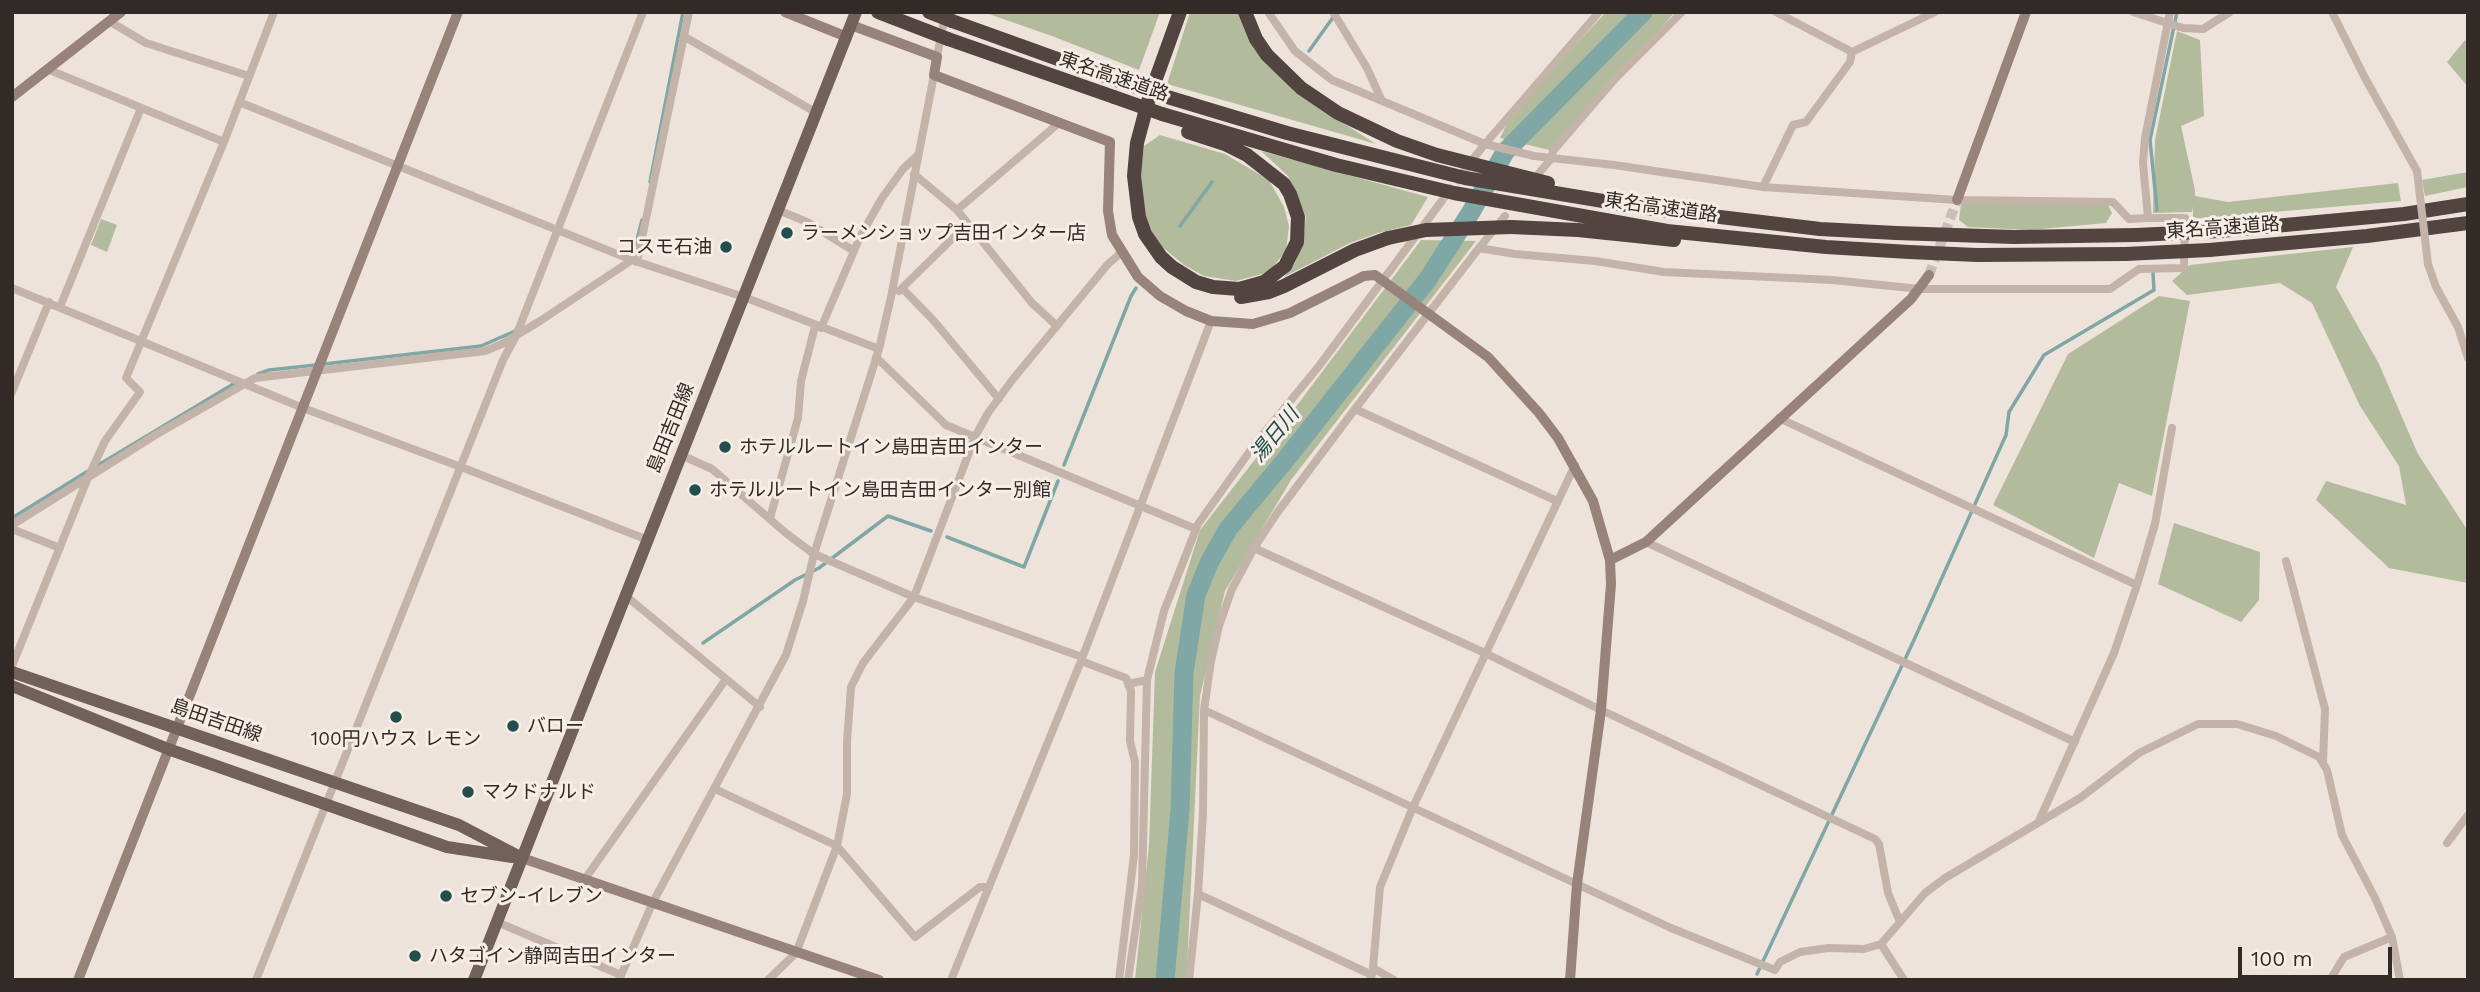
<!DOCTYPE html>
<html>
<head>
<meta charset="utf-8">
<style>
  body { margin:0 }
  #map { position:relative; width:2480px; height:992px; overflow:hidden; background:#eee3db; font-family:"Work Sans",sans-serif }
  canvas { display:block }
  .frame { position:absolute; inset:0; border:14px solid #322a27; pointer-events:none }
  .scale { position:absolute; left:2238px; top:947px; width:154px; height:32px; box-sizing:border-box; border:4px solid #322a27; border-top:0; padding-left:9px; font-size:21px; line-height:24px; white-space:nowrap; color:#322a27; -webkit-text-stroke:5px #f6eee6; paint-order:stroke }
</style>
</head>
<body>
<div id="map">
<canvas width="2480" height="992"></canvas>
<div class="frame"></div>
<div class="scale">100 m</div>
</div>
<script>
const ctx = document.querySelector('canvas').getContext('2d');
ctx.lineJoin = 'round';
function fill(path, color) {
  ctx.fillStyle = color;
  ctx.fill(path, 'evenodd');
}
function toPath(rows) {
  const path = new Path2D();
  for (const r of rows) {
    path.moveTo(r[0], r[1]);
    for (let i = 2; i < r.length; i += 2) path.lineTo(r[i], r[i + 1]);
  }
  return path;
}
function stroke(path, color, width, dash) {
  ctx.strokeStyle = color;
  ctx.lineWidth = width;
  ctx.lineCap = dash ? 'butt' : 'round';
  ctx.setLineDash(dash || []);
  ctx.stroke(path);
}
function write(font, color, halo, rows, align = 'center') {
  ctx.font = font + ' "Work Sans","Noto Sans JP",sans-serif';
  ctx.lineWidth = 6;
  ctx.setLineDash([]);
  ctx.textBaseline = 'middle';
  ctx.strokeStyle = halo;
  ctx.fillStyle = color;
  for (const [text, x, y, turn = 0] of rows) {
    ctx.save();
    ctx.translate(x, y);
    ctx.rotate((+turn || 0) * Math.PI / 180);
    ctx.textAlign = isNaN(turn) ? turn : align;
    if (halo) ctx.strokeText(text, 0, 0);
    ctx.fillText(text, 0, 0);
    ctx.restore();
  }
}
fill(toPath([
  [983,12,1008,13,1160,12,1139,70,1052,36],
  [1190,12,1240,12,1254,49,1295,92,1376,144,1167,84],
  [1606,12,1675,12,1553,151,1500,138,1512,113],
  [2177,31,2200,40,2204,116,2181,126,2195,190,2195,196,2228,202,2398,183,2401,201,2193,219,2193,206,2192,212,2153,213,2155,140],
  [2465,40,2468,42,2468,87,2447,62],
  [1160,135,1225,154,1269,180,1284,207,1289,226,1286,251,1272,268,1262,274,1236,281,1204,276,1184,265,1156,242,1145,217,1139,190,1144,146],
  [1261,151,1428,197,1411,225,1378,233,1350,243,1284,277,1295,263,1303,242,1306,217,1288,176],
  [2468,172,2468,187,2425,196,2422,180],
  [1961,203,2108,205,2112,213,2106,223,2030,230,1968,227,1959,220],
  [101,219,117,225,107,252,91,245],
  [1421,240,1476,241,1291,480,1225,591,1200,696,1187,968,1185,980,1135,980,1149,845,1155,672,1200,530,1292,412],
  [2353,247,2336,287,2379,364,2418,454,2468,531,2468,583,2389,568,2316,500,2326,481,2406,505,2399,466,2360,406,2312,303,2280,283,2187,295,2172,281,2190,265],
  [2159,296,2190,301,2152,496,2119,483,2094,558,1993,505,2068,354],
  [2174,523,2260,552,2259,600,2241,622,2158,584]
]), '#b3bb9d');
stroke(toPath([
  [1309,51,1334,16],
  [650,182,683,12],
  [2157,210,2150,140,2177,12],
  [1180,226,1212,182],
  [626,257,636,244,642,220],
  [324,364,481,346,515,331],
  [258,374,269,370,316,365],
  [1064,465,1131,296,1136,288],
  [95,467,235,383],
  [12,518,88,471],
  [947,537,1024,567,1058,481],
  [703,643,795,580,819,568,888,516,931,531],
  [1757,974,1914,640,2006,435,2009,412,2044,355,2154,290,2153,273]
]), '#7ea7a5', 3.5);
stroke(toPath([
  [1165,980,1180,810,1184,673,1196,595,1209,563,1228,529,1287,458,1428,279,1471,212,1505,152,1643,12]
]), '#7ea7a5', 19);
stroke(toPath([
  [1441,202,1471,162]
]), '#c8beb7', 8, [8, 4]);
stroke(toPath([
  [1929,275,1957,200]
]), '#c8beb7', 10, [10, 5]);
stroke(toPath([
  [1268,12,1295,51,1332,80,1485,144,1473,159],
  [1333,12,1367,68,1381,99],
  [1599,12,1485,144,1534,156,1614,165,1763,187,1957,200,2113,202,2129,219,2148,218,2143,163,2145,138,2170,12],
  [1776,12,1852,52],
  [2133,12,2183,28,2203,29,2230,12],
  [2332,12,2365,78,2417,171],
  [109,21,146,43,249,76],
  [685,37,817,113],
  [937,57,945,15],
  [47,69,224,142],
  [239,102,632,260,744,297,879,349],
  [1539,173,1551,159,1553,151,1615,79,1682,12],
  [914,174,957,210,1032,303,1057,326],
  [1763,187,1793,125,1806,122,1850,62,1852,52,1935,12],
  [778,210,807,222,854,251],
  [957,210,1060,122],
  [1479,248,1505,216],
  [637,262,689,12],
  [2428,264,2436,287,2458,327,2468,358],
  [12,288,303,408,461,467,648,540],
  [903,289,934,321,999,399],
  [899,291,954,237,966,223],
  [60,307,141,108],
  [821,328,860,237,882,198,903,169,918,155],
  [876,357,946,425,1196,529],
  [12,392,49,302],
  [1355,409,1557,501],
  [1779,418,2137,585],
  [681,455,712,469,787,534,814,554,914,597,1082,657],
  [770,518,798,418,801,381,815,326],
  [12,525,157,434,255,378,485,351,502,344,540,321,632,260],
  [12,529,60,548],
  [1646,542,2075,742],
  [1254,548,1485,653,1601,710,1875,839,1879,844,1888,893,1900,922],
  [2286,561,2325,709,2323,763],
  [626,596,760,707],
  [1081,661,1126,678,1131,691,1130,741,1135,762,1134,855,1119,980],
  [12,666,87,480,105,441,140,392,126,378,224,142,274,12],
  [1128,684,1147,680],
  [1204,710,1671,928,1775,970,1780,962,1800,952,1828,948,1864,949,1881,944,1925,893,1945,878,2080,798,2139,753,2198,724,2237,724,2276,736,2319,757,2327,770,2342,835,2375,898,2392,937,2400,980],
  [715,789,837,846,915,937,980,887,989,887],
  [2039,821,2114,653,2137,585,2155,524,2172,428],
  [2447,843,2468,815],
  [585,879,726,679],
  [1198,894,1372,975],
  [497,922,621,975],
  [1881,944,1904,980],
  [1373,968,1394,980],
  [256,980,503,360,516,336,643,12],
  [619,980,653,902,786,655,803,601,814,554,879,349,891,297,934,75],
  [768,980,796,953,837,846,847,794,847,742,851,687,863,663,914,597,975,437,988,413,1013,379,1108,264,1122,252],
  [951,980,1081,661,1211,321],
  [1128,980,1142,885,1147,680,1164,611,1198,524,1255,444,1319,366,1441,202],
  [1189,980,1198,894,1203,813,1204,710,1211,661,1219,626,1232,589,1254,548,1277,513,1355,409,1479,248,1515,254,1595,261,1664,272,1832,280,1920,289,2110,289,2139,269,2184,268,2185,218,2148,218],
  [1370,980,1373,968,1380,887,1413,807,1575,465],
  [2330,980,2344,957,2392,937]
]), '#c4b3a8', 8);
stroke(toPath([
  [785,12,847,37],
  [851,25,937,57,934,75,1110,142,1108,211,1112,235,1138,277,1160,296,1186,311,1211,321,1253,324,1290,313,1364,276,1375,275,1488,357,1539,413,1558,438,1593,501,1610,560,1611,584,1601,710,1577,884,1570,980],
  [12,97,121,12],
  [1957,200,2026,12],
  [1610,560,1646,542,1911,299,1929,275],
  [522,858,879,980],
  [78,980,458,12]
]), '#97837a', 10);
stroke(toPath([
  [12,672,459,825,522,858],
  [12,686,168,749,447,847,512,857],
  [474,980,856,12]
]), '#72615a', 12);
stroke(toPath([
  [1180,12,1149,98,1137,143,1134,176,1139,217,1145,234,1161,257,1172,267,1196,282,1213,287,1239,289,1264,282,1285,266,1297,242,1298,217,1290,194,1284,184,1247,155,1225,144,1188,132],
  [1245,12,1256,39,1267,55,1301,88,1338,113,1397,141,1437,155,1548,183],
  [952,21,1119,81],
  [948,39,1114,97],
  [1164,96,1287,133,1465,178,1645,208,1820,229,1896,233,2014,237,2136,235],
  [1162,114,1336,165,1454,193,1667,231,1826,247,1909,252,1977,255,2125,254],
  [1511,227,1578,230,1674,240],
  [2220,231,2404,214,2468,204],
  [2209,250,2367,236,2468,223],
  [1241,297,1269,292,1284,286,1355,250,1388,238]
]), '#524440', 14);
stroke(toPath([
  [2417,171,2428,264]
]), '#c4b3a8', 8);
stroke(toPath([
  [878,12,948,39],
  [929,12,952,21],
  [1119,81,1164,96],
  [1114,97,1162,114],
  [2136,235,2220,231],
  [1388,238,1426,230,1511,227],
  [2125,254,2209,250]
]), '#524440', 14);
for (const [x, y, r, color] of [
  [787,233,7,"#234e4d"],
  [726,247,7,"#234e4d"],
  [725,447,7,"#234e4d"],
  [695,490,7,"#234e4d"],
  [396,717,7,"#234e4d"],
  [513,726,7,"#234e4d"],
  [468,792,7,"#234e4d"],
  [446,896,7,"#234e4d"],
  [415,956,7,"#234e4d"]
]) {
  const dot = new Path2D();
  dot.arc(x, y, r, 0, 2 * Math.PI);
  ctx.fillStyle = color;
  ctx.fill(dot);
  stroke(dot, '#f6eee6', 2.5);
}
write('19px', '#322a27', '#f6eee6', [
  ["東名高速道路",1114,77,19],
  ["東名高速道路",1661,208,8],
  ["東名高速道路",2223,228,-4],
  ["島田吉田線",671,428,-68],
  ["島田吉田線",216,721,19]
]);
write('19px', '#322a27', '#f6eee6', [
  ["ラーメンショップ吉田インター店",801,233],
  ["コスモ石油",712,247,"right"],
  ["ホテルルートイン島田吉田インター",739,447],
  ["ホテルルートイン島田吉田インター別館",709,490],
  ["バロー",527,726],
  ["100円ハウス レモン",396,739,"center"],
  ["マクドナルド",482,792],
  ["セブン-イレブン",460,896],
  ["ハタゴイン静岡吉田インター",429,956]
], 'left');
write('italic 21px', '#234e4d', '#f6eee6', [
  ["湯日川",1275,435,-51]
]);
</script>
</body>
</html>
